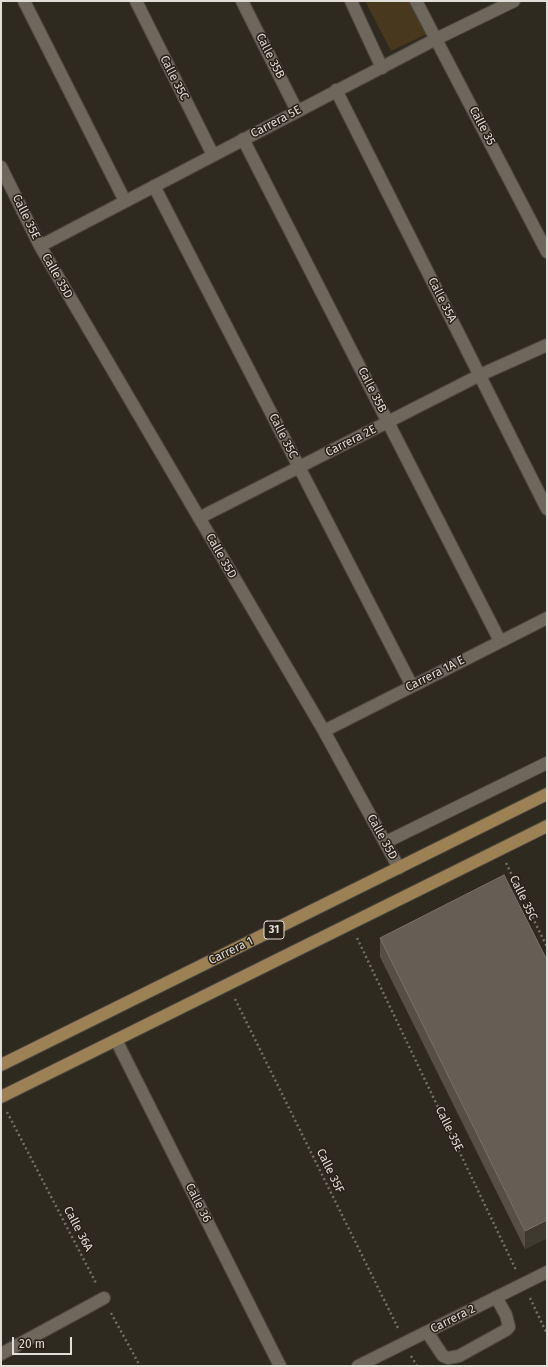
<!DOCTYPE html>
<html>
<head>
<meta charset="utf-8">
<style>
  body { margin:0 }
  #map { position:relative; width:548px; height:1367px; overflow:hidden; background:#2f2a20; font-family:"Fira Sans",sans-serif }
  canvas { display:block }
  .frame { position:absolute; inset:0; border:2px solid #e1ddd7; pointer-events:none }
  .scale { position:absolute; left:12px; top:1337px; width:60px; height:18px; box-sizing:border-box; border:2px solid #e1ddd7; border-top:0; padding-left:5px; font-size:12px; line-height:14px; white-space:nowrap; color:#e1ddd7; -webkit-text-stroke:3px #262017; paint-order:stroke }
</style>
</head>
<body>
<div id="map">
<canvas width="548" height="1367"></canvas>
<div class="frame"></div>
<div class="scale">20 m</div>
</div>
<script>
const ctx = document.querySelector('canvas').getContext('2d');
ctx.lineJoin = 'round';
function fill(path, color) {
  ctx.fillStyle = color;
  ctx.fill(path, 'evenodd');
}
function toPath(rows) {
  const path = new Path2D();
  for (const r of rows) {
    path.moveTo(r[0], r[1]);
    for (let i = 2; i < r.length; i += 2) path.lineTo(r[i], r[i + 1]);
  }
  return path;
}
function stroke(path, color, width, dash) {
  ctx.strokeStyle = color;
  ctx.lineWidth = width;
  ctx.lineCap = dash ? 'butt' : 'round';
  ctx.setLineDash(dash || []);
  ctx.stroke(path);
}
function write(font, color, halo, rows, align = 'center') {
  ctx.font = font + ' "Fira Sans",sans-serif';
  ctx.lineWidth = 3;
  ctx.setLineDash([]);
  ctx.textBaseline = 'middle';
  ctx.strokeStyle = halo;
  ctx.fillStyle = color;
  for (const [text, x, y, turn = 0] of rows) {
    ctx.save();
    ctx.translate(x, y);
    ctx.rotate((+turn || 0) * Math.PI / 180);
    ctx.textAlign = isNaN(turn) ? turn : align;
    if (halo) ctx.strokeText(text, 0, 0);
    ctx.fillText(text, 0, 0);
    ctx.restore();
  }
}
fill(toPath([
  [365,1,412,1,429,33,391,51]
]), '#48381e');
const minor = toPath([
  [24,1,125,201],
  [136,1,213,155],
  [242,1,297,111],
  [351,1,382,68],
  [416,1,547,252],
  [336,90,547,509],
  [243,139,500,641],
  [1,167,40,246,324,731,399,868],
  [154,186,412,686],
  [40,246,436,39,514,1],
  [199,518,480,375,547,345],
  [324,731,547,618],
  [386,842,547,763],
  [116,1040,280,1366],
  [427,1332,443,1356,448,1358,459,1356,506,1330,509,1327,506,1315,496,1297],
  [1,1354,104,1298],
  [358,1366,547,1272]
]);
const major = toPath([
  [1,1065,547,794],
  [1,1097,547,826]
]);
stroke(minor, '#4c473f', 14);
stroke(major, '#4c473f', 14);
stroke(toPath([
  [506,863,547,947],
  [357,938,516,1270],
  [235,999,398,1328],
  [7,1112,97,1285],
  [530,1298,547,1334],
  [111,1313,140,1366],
  [411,1356,417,1366]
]), '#747067', 2.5, [2, 3]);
stroke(minor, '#6e675c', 12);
stroke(major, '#9c8154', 12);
fill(toPath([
  [380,938,547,960,547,1238,525,1249,380,957]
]), '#554f45');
fill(toPath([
  [547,1220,547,1238,525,1249,525,1231]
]), '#3f3a30');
const building = toPath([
  [504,875,547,960,547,1220,525,1231,380,938,504,875]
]);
fill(building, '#645e55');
stroke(building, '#777269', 1);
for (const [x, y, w] of [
  [274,930,20]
]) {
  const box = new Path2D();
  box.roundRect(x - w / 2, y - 9, w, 18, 3);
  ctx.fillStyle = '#262017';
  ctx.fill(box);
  stroke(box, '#e1ddd7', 1);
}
write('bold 11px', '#e1ddd7', null, [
  ["31",274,930]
]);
write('12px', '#e1ddd7', '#262017', [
  ["Calle 35B",270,56,63],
  ["Calle 35C",174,78,63],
  ["Carrera 5E",276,122,-28],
  ["Calle 35",482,126,62],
  ["Calle 35E",26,217,64],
  ["Calle 35D",57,276,60],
  ["Calle 35A",442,300,63],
  ["Calle 35B",372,390,63],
  ["Calle 35C",283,436,63],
  ["Carrera 2E",351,441,-27],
  ["Calle 35D",221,556,60],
  ["Carrera 1A E",435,674,-27],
  ["Calle 35D",382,837,61],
  ["Calle 35C",523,898,64],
  ["Carrera 1",231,951,-26],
  ["Calle 35E",449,1129,64],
  ["Calle 35F",330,1171,64],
  ["Calle 36",198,1203,63],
  ["Calle 36A",78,1229,62],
  ["Carrera 2",453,1319,-27]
]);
</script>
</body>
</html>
